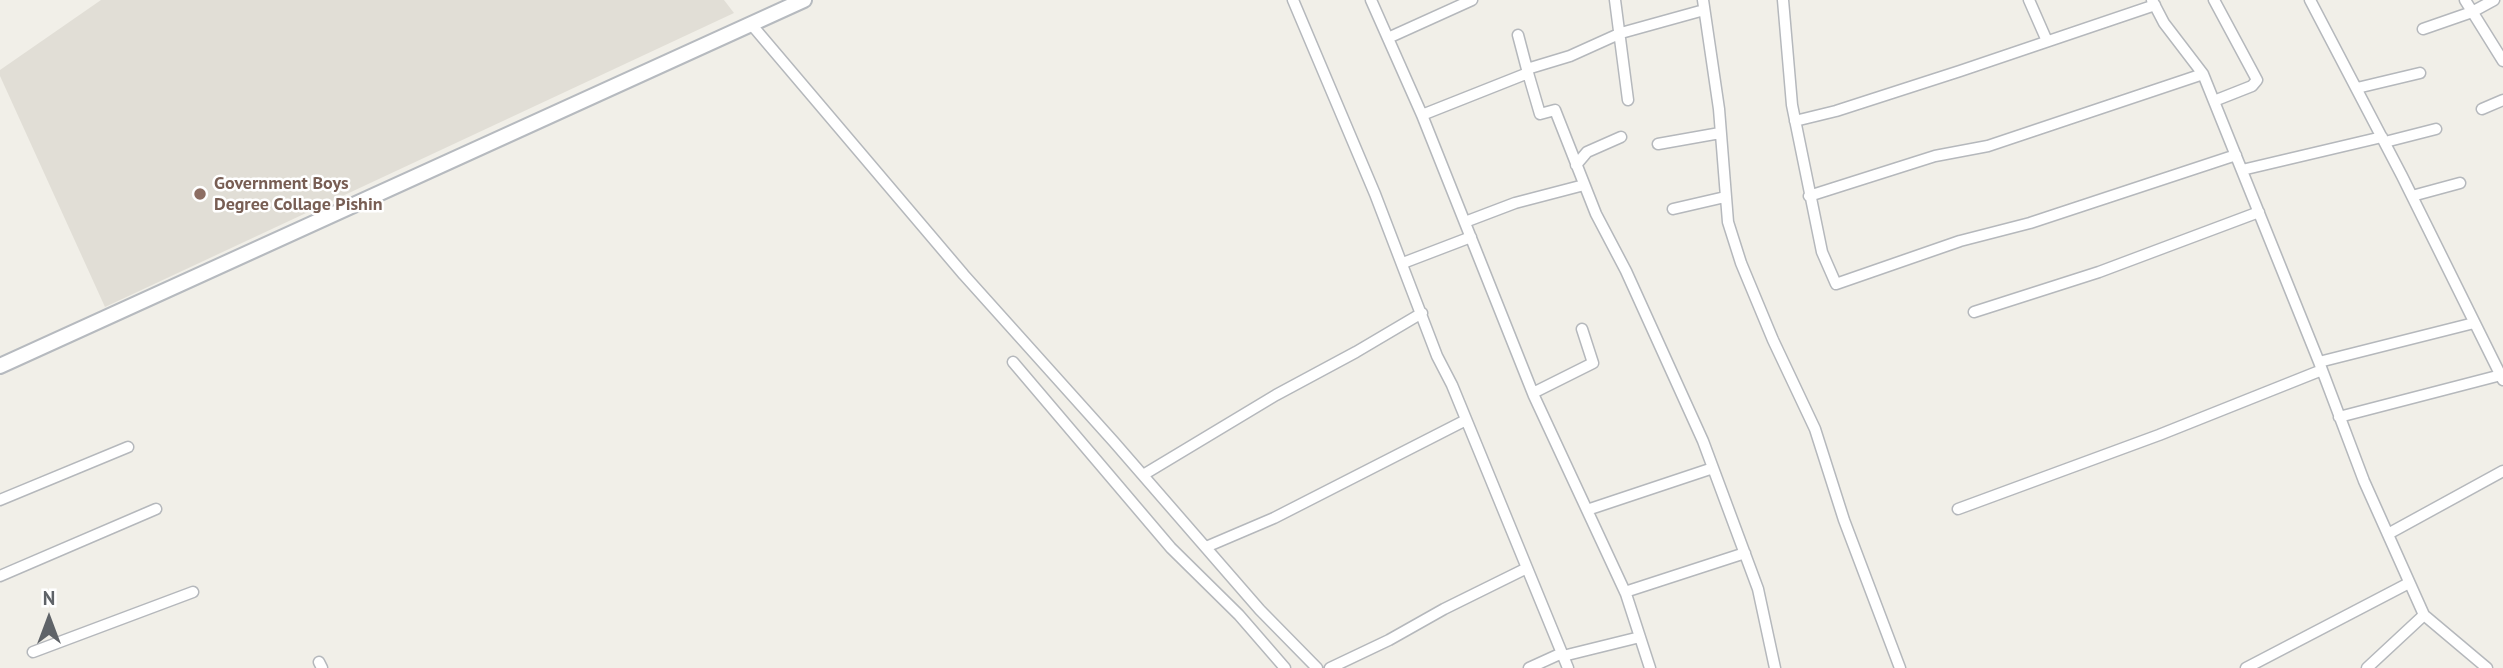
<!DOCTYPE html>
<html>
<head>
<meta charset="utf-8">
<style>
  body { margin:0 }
  #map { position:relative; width:2503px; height:668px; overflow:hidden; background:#f1efe8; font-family:"PT Sans",sans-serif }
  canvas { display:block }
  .north { position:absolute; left:14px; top:584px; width:70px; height:70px; -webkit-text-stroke:5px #fff; paint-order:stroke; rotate:0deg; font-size:19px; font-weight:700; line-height:28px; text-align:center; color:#5f6368 }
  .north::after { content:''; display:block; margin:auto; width:24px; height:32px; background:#5f6368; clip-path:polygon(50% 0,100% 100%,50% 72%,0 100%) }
</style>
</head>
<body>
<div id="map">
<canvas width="2503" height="668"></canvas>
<div class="north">N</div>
</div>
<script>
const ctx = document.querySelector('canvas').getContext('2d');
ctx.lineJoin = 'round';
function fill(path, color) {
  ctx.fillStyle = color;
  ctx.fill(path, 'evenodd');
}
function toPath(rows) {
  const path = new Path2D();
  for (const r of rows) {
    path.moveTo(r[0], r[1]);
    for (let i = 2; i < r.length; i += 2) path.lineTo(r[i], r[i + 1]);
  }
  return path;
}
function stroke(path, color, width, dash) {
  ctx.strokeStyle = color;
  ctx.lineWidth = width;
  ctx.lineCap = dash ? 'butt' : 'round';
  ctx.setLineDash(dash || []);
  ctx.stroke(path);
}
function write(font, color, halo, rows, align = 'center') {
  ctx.font = font + ' "PT Sans",sans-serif';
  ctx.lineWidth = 5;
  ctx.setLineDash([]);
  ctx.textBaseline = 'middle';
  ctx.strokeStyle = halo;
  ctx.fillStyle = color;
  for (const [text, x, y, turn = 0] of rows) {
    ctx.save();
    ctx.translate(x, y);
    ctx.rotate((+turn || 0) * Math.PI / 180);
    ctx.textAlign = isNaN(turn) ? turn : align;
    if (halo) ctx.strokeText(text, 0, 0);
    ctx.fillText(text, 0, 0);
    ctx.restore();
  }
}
fill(toPath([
  [101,0,724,0,734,13,105,307,0,76,0,70]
]), '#e1ded6');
const minor = toPath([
  [1293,0,1375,194,1437,356,1452,385,1568,668],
  [1371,0,1422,115,1534,396,1626,594,1650,668],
  [1615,0,1628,100],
  [1703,0,1719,109,1728,222,1741,263,1773,340,1815,429,1844,520,1900,668],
  [1783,0,1792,105,1822,252,1836,284,1960,241,2030,223,2236,155],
  [2029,0,2047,41],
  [2152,0,2164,23,2203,74,2319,362,2364,481,2424,615,2487,668],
  [2310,0,2402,176,2503,380],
  [2465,0,2503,61],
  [751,24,964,275,1114,442,1260,610,1317,668],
  [2423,29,2472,12,2494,0],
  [1518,35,1528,73],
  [1388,38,1472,0],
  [1527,69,1570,56,1621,33,1704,10],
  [2357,88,2420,73],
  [2214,101,2252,86,2257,80,2214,0],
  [2482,109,2503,100],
  [1422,115,1528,73,1540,114,1555,110,1596,214,1626,271,1703,441,1758,589,1775,668],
  [1795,121,1836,111,1960,71,2155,5],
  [2385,142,2436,129],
  [1658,144,1720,133],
  [1576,165,1587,152,1621,137],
  [2242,170,2382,137],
  [1809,196,1935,156,1988,146,2203,74],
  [2412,196,2460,183],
  [1673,209,1725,197],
  [1465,222,1515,203,1584,185],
  [1403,263,1471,237],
  [1974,312,2099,272,2259,212],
  [1013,362,1171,548,1239,615,1285,668],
  [2319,362,2474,323],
  [1533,393,1593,363,1582,329],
  [2339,417,2501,375],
  [1143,475,1276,395,1356,352,1422,313],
  [0,500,128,447],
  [1958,509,2159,435,2322,370],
  [1587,510,1713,468],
  [2388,534,2503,471],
  [1206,547,1274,518,1466,420],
  [0,576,156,509],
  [1625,592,1745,553],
  [33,652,193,592],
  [1563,656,1640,637],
  [319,662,322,668],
  [1330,668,1389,640,1444,609,1527,568],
  [1529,668,1562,653],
  [2246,668,2409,583],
  [2367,668,2424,615]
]);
const secondary = toPath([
  [0,366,804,0]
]);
stroke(minor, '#b5b8bc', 13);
stroke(secondary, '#b6babf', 18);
stroke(minor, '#fff', 10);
stroke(secondary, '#fff', 14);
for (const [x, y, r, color] of [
  [200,194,7,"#8d6e63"]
]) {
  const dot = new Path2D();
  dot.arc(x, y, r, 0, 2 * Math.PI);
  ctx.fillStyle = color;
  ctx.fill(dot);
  stroke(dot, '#fff', 2.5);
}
write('bold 18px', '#785e54', '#fff', [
  ["Government Boys",214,184],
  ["Degree Collage Pishin",214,205]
], 'left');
</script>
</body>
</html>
